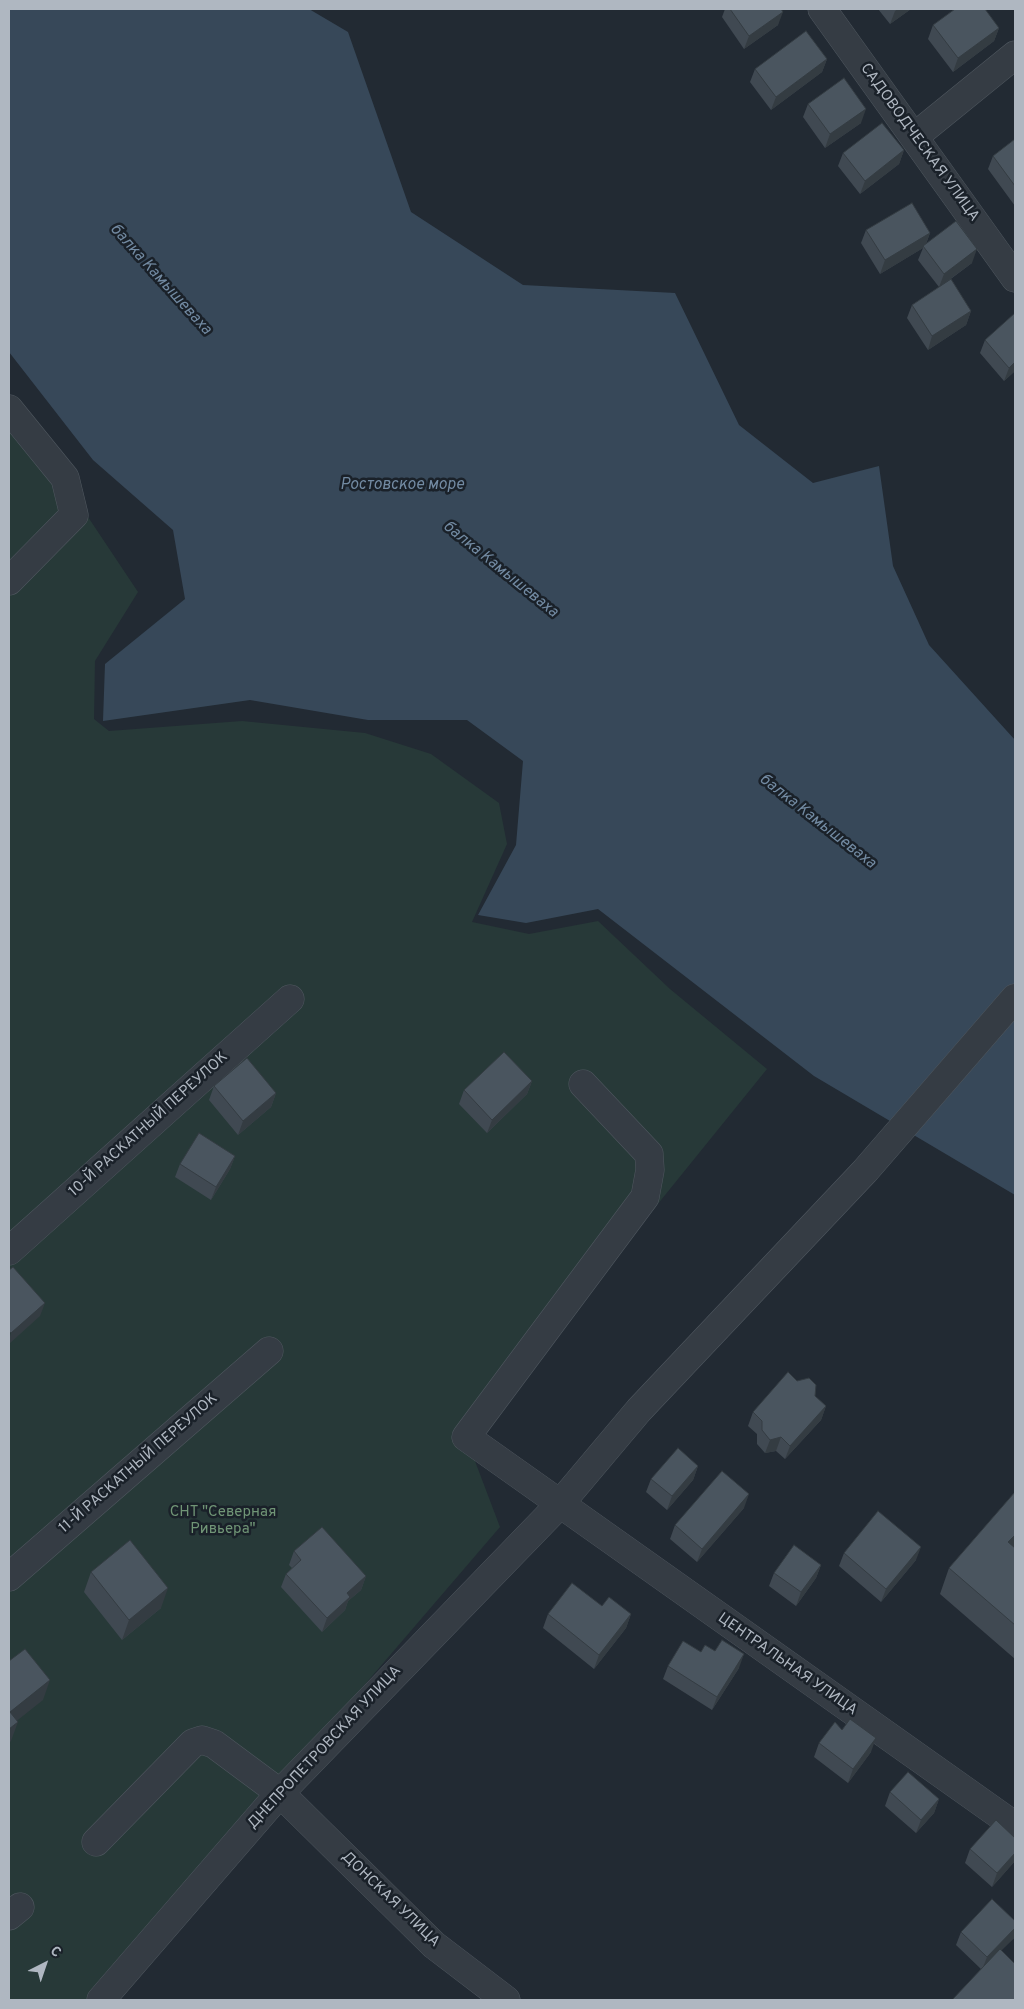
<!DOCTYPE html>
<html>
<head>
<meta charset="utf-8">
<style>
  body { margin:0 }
  #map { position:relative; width:1024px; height:2009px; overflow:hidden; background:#222a33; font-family:Overpass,sans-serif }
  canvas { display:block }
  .frame { position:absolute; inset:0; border:10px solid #afb7c1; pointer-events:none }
  .north { position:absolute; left:20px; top:1939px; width:50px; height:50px; -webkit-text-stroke:4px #1a2129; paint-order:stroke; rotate:41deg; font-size:14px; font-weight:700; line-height:20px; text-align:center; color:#afb7c1 }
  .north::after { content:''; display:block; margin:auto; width:18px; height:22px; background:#afb7c1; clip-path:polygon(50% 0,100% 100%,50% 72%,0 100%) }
</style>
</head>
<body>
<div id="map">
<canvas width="1024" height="2009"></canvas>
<div class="frame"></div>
<div class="north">С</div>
</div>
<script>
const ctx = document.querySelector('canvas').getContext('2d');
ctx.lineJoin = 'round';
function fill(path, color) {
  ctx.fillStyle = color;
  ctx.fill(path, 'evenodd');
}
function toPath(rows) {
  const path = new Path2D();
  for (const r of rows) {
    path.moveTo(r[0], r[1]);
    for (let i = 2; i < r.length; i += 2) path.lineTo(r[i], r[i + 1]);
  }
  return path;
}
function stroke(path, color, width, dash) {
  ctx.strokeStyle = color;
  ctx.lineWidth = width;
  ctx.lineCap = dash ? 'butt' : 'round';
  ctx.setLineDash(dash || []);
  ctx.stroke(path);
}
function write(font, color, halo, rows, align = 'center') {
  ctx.font = font + ' Overpass,sans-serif';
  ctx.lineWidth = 5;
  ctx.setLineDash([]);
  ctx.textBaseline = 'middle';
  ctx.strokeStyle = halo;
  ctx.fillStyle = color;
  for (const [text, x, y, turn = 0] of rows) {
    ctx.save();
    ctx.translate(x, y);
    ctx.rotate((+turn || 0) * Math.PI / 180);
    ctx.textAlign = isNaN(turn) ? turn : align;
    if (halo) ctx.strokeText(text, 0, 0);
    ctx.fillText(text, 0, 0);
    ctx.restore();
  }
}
fill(toPath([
  [9,410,42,448,138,592,95,661,94,719,109,731,242,721,365,733,431,754,499,803,507,844,472,922,529,934,598,921,670,989,767,1069,467,1440,500,1527,94,2000,9,2000]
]), '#273938');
fill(toPath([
  [9,9,309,9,348,32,411,212,523,285,675,293,739,425,813,483,879,466,893,566,929,645,1015,740,1015,1195,814,1076,598,909,526,923,478,915,516,845,523,761,467,720,368,720,250,700,103,721,105,664,185,599,173,530,93,460,9,352]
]), '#374859');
const minor = toPath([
  [822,9,1015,278],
  [914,137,1015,55],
  [9,409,65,478,74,515,9,581],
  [583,1084,649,1154,650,1170,645,1197,466,1437,1015,1826],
  [9,1251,290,999],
  [9,1577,269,1351],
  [96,1842,193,1743,202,1740,214,1744,280,1793,434,1945,506,2000],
  [9,1916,20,1907],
  [101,2000,280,1793,559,1505,639,1410,865,1171,1015,998]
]);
stroke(minor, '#4f575f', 29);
stroke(minor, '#353c44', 28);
fill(toPath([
  [725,9,781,9,778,25,744,49,722,17],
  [878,9,911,9,890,24],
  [933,25,999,28,994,41,953,72,928,39],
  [827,59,822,72,771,110,750,82,755,69],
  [808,104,861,123,825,148,803,117],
  [1015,139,1015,206,988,169,993,156],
  [904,150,899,164,860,194,838,166,843,153],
  [866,230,930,233,926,244,972,263,944,284,971,311,966,325,928,350,907,318,912,305,939,287,918,260,923,248,880,274,861,243],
  [1015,313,1015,371,1004,381,980,353,985,340],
  [532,1081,527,1094,487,1133,459,1104,464,1090],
  [214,1086,276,1093,271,1107,238,1135,209,1100],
  [235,1156,230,1169,211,1200,175,1177,180,1164],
  [815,1396,826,1406,821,1420,785,1459,776,1451,765,1453,757,1444,757,1434,748,1426,753,1412],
  [698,1466,693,1480,667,1510,646,1492,651,1479],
  [1015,1492,1015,1659,940,1594,949,1568],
  [744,1508,697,1562,670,1539,675,1525],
  [294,1551,366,1576,361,1590,348,1601,345,1610,322,1632,281,1587,286,1574,292,1568,289,1565],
  [844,1553,916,1560,881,1602,839,1566],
  [821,1565,816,1578,796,1606,769,1586,774,1573],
  [91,1572,161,1608,122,1640,84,1592],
  [602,1606,631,1614,626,1628,594,1669,543,1628,548,1614],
  [701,1652,739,1668,712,1710,663,1679,668,1666],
  [842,1730,871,1752,848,1783,814,1757,819,1743],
  [890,1792,939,1799,934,1813,916,1833,885,1806],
  [1015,1838,1015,1861,992,1887,965,1863,970,1849],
  [1015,1921,1015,1934,1014,1938,981,1969,956,1945,961,1932]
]), '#404952');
fill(toPath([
  [898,9,911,9,890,24,895,11],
  [783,12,778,25,744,49,749,36],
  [999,28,994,41,953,72,958,58],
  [827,59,822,72,771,110,776,97],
  [866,109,861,123,825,148,830,134],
  [904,150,899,164,860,194,865,181],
  [930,233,925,246,923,246,923,248,880,274,885,260],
  [977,249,972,263,939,287,944,274],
  [971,311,966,325,928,350,932,336],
  [1015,362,1015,371,1004,381,1009,368],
  [532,1081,527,1094,487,1133,492,1120],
  [276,1093,271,1107,238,1135,243,1121],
  [235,1156,230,1169,211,1200,216,1187],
  [45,1303,40,1316,9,1344,9,1339,11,1333],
  [826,1406,821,1420,785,1459,790,1446],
  [781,1437,776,1451,765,1453,770,1440],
  [698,1466,693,1480,667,1510,672,1496],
  [749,1494,744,1508,697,1562,702,1549],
  [1015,1535,1015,1549,1008,1542],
  [921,1547,916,1560,881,1602,886,1589],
  [821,1565,816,1578,796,1606,801,1592],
  [366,1576,361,1590,348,1601,345,1610,322,1632,327,1618,347,1593],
  [168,1588,161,1608,122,1640,129,1620],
  [631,1614,626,1628,594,1669,599,1655],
  [744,1654,739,1668,712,1710,717,1697],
  [50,1680,43,1700,9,1727,10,1712],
  [18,1722,11,1741,9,1743,9,1729],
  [876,1738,871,1752,848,1783,853,1769],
  [939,1799,934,1813,916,1833,921,1820],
  [1015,1853,1015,1861,992,1887,997,1873],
  [1015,1928,1015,1934,1014,1938,982,1970,987,1957]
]), '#343c42');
const building = toPath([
  [730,9,781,9,783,12,749,36,730,9],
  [955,9,985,9,999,28,958,58,933,25,955,9],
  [806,31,827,59,776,97,755,69,806,31],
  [844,78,866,109,830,134,808,104,844,78],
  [882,123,904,150,865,181,843,153,882,123],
  [1015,139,1015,186,993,156,1015,139],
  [912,203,930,233,885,260,866,230,912,203],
  [956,221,977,249,944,274,923,246,956,221],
  [951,279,971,311,932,336,912,305,951,279],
  [1015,313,1015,362,1009,368,985,340,1015,313],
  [504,1052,532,1081,492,1120,464,1090,504,1052],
  [247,1058,276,1093,243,1121,214,1086,247,1058],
  [199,1133,235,1156,216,1187,180,1164,199,1133],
  [13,1267,45,1303,11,1333,9,1331,9,1270,13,1267],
  [788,1372,797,1381,809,1378,816,1385,815,1396,826,1406,790,1446,781,1437,770,1440,762,1430,762,1421,753,1412,788,1372],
  [678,1448,698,1466,672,1496,651,1479,678,1448],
  [722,1471,749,1494,702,1549,675,1525,722,1471],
  [1015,1492,1015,1535,1008,1542,1015,1548,1015,1625,949,1568,1015,1492],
  [878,1511,921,1547,886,1589,844,1553,878,1511],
  [322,1527,366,1576,347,1593,350,1597,327,1618,286,1574,301,1560,294,1551,322,1527],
  [130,1540,168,1588,129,1620,91,1572,130,1540],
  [794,1545,821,1565,801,1592,774,1573,794,1545],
  [572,1583,602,1606,609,1597,631,1614,599,1655,548,1614,572,1583],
  [722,1640,744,1654,717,1697,668,1666,683,1641,701,1652,705,1645,715,1651,722,1640],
  [25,1649,50,1680,10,1712,18,1722,9,1729,9,1661,25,1649],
  [850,1719,876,1738,853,1769,819,1743,835,1722,842,1730,850,1719],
  [908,1772,939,1799,921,1820,890,1792,908,1772],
  [996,1820,1015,1838,1015,1853,997,1873,970,1849,996,1820],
  [992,1899,1015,1921,1015,1928,987,1957,961,1932,992,1899],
  [1000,1949,1015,1964,1015,2000,952,2000,1000,1949]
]);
fill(building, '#4a555f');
stroke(building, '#343c42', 1);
write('15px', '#afb7c1', '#1a2129', [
  ["САДОВОДЧЕСКАЯ УЛИЦА",919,143,54],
  ["10-Й РАСКАТНЫЙ ПЕРЕУЛОК",149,1125,-42],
  ["11-Й РАСКАТНЫЙ ПЕРЕУЛОК",139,1464,-41],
  ["ЦЕНТРАЛЬНАЯ УЛИЦА",787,1665,35],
  ["ДНЕПРОПЕТРОВСКАЯ УЛИЦА",325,1748,-47],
  ["ДОНСКАЯ УЛИЦА",390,1900,44]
]);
write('15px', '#709576', '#1a2129', [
  ["СНТ \"Северная",223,1513],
  ["Ривьера\"",223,1530]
]);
write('italic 16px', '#728aa2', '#1a2129', [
  ["балка Камышеваха",160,280,48],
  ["Ростовское море",402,486],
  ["балка Камышеваха",500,570,39],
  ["балка Камышеваха",817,822,38]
]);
</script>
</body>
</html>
